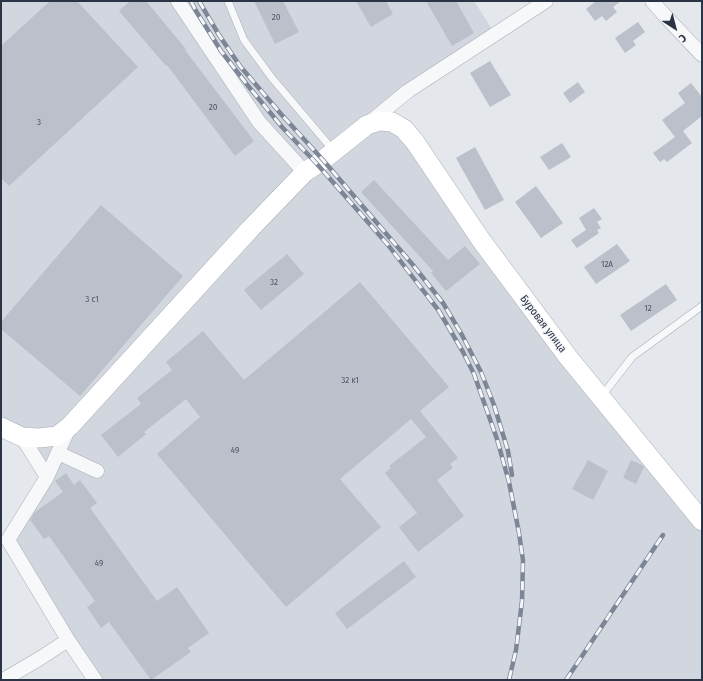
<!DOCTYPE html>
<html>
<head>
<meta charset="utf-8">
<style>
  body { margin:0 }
  #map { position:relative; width:703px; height:681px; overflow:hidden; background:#e4e7ec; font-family:"Fira Sans Condensed",sans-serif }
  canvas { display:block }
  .frame { position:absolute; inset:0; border:2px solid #2b3445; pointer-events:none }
  .north { position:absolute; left:655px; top:8px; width:40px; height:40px; -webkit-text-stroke:3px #f4f6f9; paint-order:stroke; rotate:144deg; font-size:11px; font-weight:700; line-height:16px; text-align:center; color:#2b3445 }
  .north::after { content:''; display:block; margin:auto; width:14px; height:18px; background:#2b3445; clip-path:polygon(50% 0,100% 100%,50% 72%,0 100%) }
</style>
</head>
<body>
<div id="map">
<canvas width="703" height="681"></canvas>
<div class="frame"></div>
<div class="north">С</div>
</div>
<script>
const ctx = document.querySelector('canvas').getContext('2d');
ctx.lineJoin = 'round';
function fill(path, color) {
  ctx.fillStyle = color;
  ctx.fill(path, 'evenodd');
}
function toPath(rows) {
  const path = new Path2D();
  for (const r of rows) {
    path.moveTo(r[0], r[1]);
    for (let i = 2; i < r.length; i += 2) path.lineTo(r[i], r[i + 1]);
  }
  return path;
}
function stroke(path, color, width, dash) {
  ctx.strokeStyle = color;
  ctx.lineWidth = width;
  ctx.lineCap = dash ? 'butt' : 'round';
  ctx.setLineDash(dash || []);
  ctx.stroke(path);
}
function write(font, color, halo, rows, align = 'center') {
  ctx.font = font + ' "Fira Sans Condensed",sans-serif';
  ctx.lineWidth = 3;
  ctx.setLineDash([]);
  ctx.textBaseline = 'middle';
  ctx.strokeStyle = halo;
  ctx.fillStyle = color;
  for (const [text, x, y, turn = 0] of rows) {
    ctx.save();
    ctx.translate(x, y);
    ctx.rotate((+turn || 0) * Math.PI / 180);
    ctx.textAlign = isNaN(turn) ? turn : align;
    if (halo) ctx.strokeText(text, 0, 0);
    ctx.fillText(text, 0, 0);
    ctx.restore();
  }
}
fill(toPath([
  [1,1,474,1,495,34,368,124,392,122,702,521,702,680,95,680,8,540,47,477,22,437,1,427]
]), '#d2d6de');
fill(toPath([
  [50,1,77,1,138,67,9,186,1,178,1,46],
  [130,1,146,1,186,49,185,50,254,141,235,156,167,65,166,66,119,11],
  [254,1,283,1,299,32,275,44],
  [356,1,386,1,393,14,371,27],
  [426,1,456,1,474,33,452,46],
  [596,1,621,1,613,7,617,12,606,21,602,16,595,21,586,9],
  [638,22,645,32,633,41,636,45,625,53,615,38],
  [490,61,511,95,490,107,470,73],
  [578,82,585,92,570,103,563,93],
  [691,83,702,97,702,116,683,131,692,143,667,162,664,159,660,162,653,153,675,137,662,120,685,103,678,93],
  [562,143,571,157,549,170,540,157],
  [475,147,504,200,485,210,456,158],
  [374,180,448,260,465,246,480,264,446,291,431,273,433,271,361,192],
  [536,186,563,223,541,238,515,202],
  [101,205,183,276,80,396,1,329,1,322],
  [594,208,602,219,597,222,601,228,597,230,599,233,577,248,571,240,586,230,579,218],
  [617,244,630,261,596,284,584,267],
  [287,254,304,274,261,310,244,290],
  [360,282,449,387,420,411,458,458,450,464,453,468,437,480,464,516,418,552,399,527,417,513,385,473,391,468,389,466,426,437,411,419,340,479,381,527,286,607,157,454,200,417,186,399,144,432,146,434,118,457,101,435,141,404,137,398,172,370,166,362,203,331,244,380],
  [666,284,677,300,631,331,620,315],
  [588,460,608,471,593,500,572,489],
  [631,460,642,465,644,467,636,484,623,478],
  [66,473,74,485,80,480,97,503,90,508,157,601,177,587,209,633,188,648,191,652,151,680,109,622,101,628,87,607,95,601,49,536,44,539,30,520,35,512,63,492,55,481],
  [404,561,416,577,347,629,335,613]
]), '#bbc0ca');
const lane = toPath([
  [228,1,244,40,272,78,333,150],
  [601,397,632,357,702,306]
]);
const street = toPath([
  [178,1,259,122,299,166,305,172],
  [652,1,667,18,702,55],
  [369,123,408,91,546,1],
  [69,428,47,477,8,540,68,640,95,680],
  [22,437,47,477],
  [58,453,97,471],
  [3,680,39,659,68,640]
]);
const secondary = toPath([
  [1,427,22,437,39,438,57,436,70,426,251,228,305,172,323,160,367,125,379,121,392,122,404,129,415,142,481,240,568,357,702,521]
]);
stroke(lane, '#a9aeb7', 8);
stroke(street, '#a9aeb7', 15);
stroke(secondary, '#a9aeb7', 20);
stroke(lane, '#f7f8fa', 7);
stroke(street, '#f7f8fa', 14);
stroke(secondary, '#fff', 19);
const rail = toPath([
  [191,1,196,11,221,51,249,87,282,127,317,164,388,245,415,280,439,311,463,352,474,374,497,439,509,482,519,533,523,560,522,601,516,650,509,680],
  [199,1,219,35,240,66,281,114,323,160,413,265,443,303,462,335,481,372,494,405,508,451,512,475],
  [566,680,663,535]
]);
stroke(rail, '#7d8696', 4.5);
stroke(rail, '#f4f6f9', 3, [9]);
write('9px', '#4f5766', null, [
  ["20",276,17],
  ["20",213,107],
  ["3",39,122],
  ["12А",607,264],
  ["32",274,282],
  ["3 с1",92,299],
  ["12",648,308],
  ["32 к1",350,380],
  ["49",235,450],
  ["49",99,563]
]);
write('11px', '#2b3445', '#f4f6f9', [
  ["Буровая улица",543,324,53]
]);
</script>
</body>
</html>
